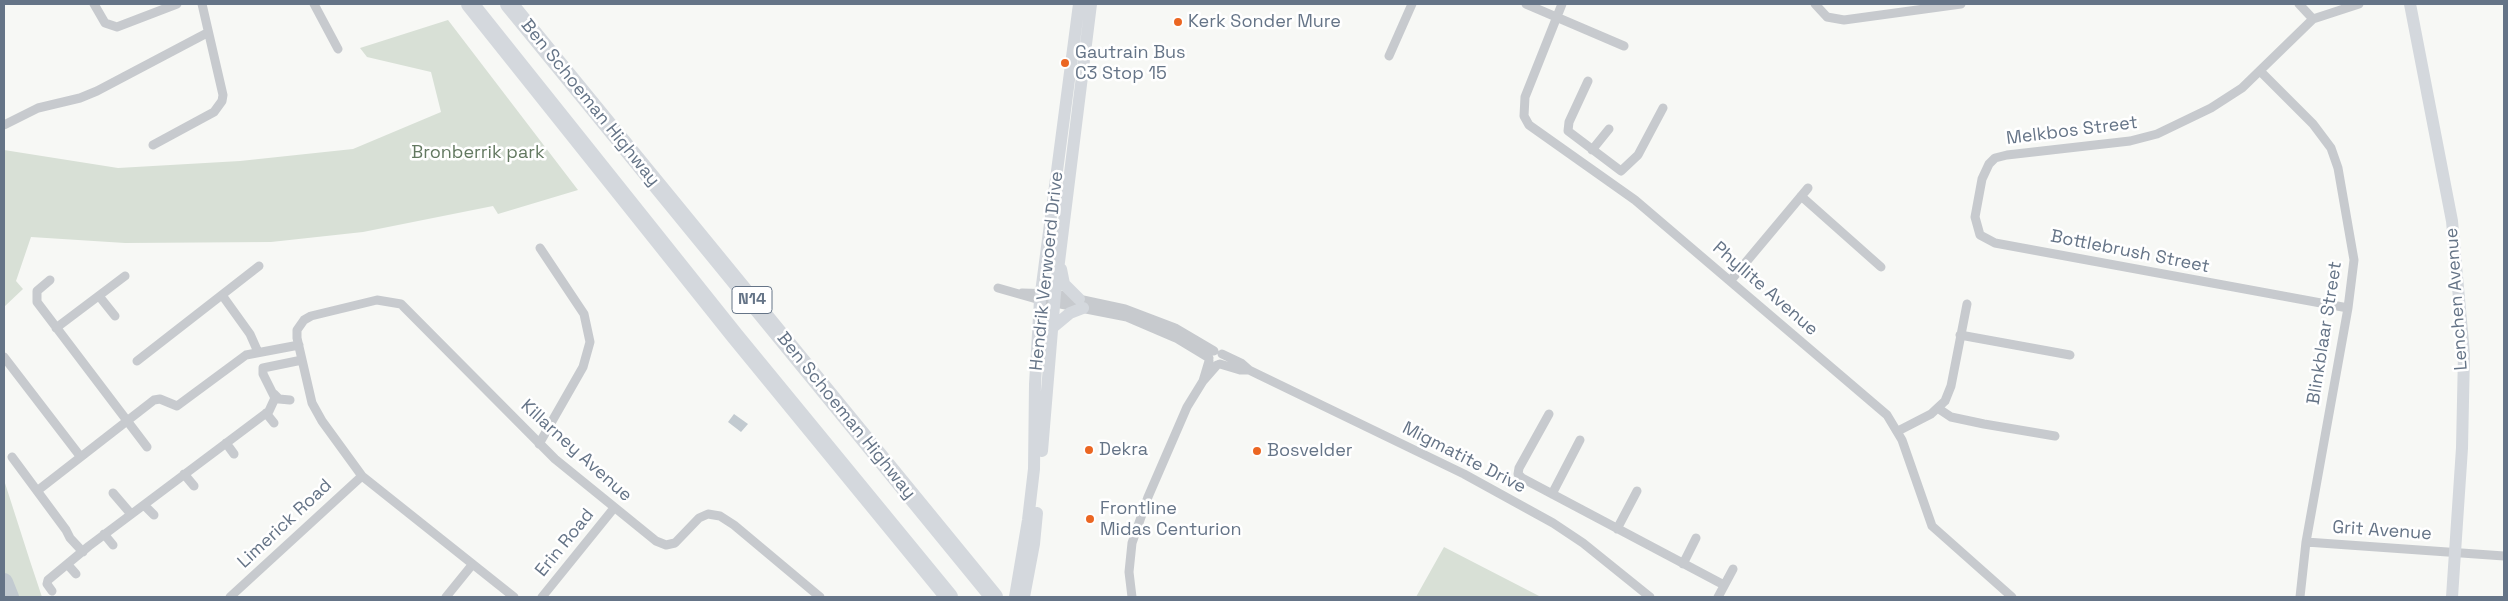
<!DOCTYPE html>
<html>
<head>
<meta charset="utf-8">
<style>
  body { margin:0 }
  #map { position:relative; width:2508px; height:601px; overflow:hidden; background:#f7f8f5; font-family:"Space Grotesk",sans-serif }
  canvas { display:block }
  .frame { position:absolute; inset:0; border:5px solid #657487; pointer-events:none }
</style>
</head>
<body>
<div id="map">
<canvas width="2508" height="601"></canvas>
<div class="frame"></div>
</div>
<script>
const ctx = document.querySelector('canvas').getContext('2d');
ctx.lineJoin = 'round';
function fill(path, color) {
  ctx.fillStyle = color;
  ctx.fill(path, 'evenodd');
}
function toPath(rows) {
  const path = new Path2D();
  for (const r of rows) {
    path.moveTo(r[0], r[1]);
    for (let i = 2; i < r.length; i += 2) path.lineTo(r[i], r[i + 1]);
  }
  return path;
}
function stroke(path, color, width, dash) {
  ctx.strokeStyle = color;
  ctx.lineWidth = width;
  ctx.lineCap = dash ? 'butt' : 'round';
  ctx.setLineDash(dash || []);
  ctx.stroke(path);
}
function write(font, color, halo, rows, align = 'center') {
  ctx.font = font + ' "Space Grotesk",sans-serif';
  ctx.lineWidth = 5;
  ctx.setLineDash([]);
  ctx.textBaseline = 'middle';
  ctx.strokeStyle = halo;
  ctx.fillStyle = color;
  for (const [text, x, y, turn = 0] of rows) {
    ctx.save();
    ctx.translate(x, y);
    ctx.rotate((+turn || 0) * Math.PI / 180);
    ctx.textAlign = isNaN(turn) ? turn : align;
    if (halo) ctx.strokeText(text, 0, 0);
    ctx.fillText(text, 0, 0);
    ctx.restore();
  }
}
fill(toPath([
  [448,20,578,190,498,214,493,206,363,232,271,242,125,243,31,237,16,281,23,289,4,307,4,150,118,168,240,161,353,149,441,112,431,72,367,57,360,48],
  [4,480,30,561,42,597,4,597],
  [1444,547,1541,597,1416,597]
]), '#d8e0d6');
fill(toPath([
  [734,414,748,424,741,432,728,422]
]), '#c2cad0');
stroke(toPath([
  [4,582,10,597]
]), '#c2cad0', 18);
stroke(toPath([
  [94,4,105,23,117,27,177,4],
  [314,4,338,49],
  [1526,4,1624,46],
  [1562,4,1525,97,1524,116,1529,125,1635,200,1887,415,1902,440,1932,526,2012,597],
  [1815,4,1827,17,1844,20,1961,4],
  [2299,4,2313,19],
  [1389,56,1412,4],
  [2260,71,2313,124,2331,148,2338,168,2354,260,2348,308,2306,542,2300,597],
  [1588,81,1569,122,1568,131,1621,171,1638,155,1663,108],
  [4,125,38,108,80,98,97,91,207,33],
  [153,145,214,112,222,101,223,95,202,4],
  [1592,150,1609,129],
  [1801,196,1881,267],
  [50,280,37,291,37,302,147,447],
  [1731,280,1808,188],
  [998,288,1040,300,1127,317,1176,338,1209,358],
  [1022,293,1055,294,1125,309,1175,328,1214,351],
  [222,295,250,334,258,352],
  [99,296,115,316],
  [2348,308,1995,243,1980,235,1975,217,1982,179,1989,164,1995,158,2007,155,2130,141,2157,134,2211,108,2242,88,2313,19,2359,4],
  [56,328,125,276],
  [1960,335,2070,355],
  [1222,354,1241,363,1249,370,1464,474,1553,523,1583,543,1650,597],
  [4,357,80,456],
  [137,361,259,266],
  [1220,364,1240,370,1249,370],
  [1203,381,1209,361],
  [274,394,279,399,290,400],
  [1939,409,1951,417,1984,424,2055,436],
  [266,413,274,423],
  [1549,414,1519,468,1518,474,1522,478,1724,585],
  [1898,431,1931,414,1945,401,1951,386,1967,304],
  [226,443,234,454],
  [539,444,583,367,590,342,584,314,540,248],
  [12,457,66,530,70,538,83,552],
  [184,474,194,486],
  [37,491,154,400,160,399,177,406,246,355,299,345],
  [113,493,131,514],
  [1552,494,1580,440],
  [144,505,154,515],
  [1617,529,1637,491],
  [104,534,113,545],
  [2306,542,2504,556],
  [1683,564,1696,538],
  [68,565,76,574],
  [52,591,47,584,48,580,89,546,269,411,275,398,263,374,263,368,302,360],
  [230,597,362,476],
  [446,597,472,565],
  [514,597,362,476,322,421,312,403,297,338,297,330,304,320,311,316,377,300,401,304,555,459,656,541,666,545,675,543,699,518,708,514,720,516,734,525,820,597],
  [542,597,614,508],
  [1132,597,1129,572,1132,543,1148,497,1187,407,1203,381,1217,365],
  [1718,597,1733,569]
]), '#c7cace', 9);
stroke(toPath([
  [2410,4,2452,221,2464,354,2462,448,2452,597],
  [1061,269,1064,284,1079,299],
  [1052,328,1070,313,1083,308],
  [1042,451,1055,294,1091,4],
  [1015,597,1028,520,1034,469,1035,384,1040,300,1079,4],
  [1024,597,1034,544,1037,513]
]), '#d4d8dd', 12);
stroke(toPath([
  [470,4,735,336,949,597],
  [509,4,994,597]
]), '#d4d8dd', 18);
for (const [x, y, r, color] of [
  [1178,22,5,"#eb6622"],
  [1065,63,5,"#eb6622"],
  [1089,450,5,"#eb6622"],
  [1257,451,5,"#eb6622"],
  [1090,519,5,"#eb6622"]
]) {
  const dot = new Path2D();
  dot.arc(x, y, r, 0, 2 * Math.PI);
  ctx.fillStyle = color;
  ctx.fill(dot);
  stroke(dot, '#fff', 2);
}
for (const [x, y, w] of [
  [752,300,40]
]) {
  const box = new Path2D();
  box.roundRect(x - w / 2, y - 13.5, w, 27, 4);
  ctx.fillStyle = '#fff';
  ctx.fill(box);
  stroke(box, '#657487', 1);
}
write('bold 16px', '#657487', null, [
  ["N14",752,300]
]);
write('18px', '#657487', '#fff', [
  ["Kerk Sonder Mure",1188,22],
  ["Gautrain Bus",1075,53],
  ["C3 Stop 15",1075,74],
  ["Dekra",1099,450],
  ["Bosvelder",1267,451],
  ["Frontline",1100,509],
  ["Midas Centurion",1100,530]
], 'left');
write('18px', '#657487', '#fff', [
  ["Ben Schoeman Highway",590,103,51],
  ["Melkbos Street",2072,131,-7],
  ["Bottlebrush Street",2130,252,11],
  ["Hendrik Verwoerd Drive",1047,271,-84],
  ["Phyllite Avenue",1765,289,41],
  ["Lenchen Avenue",2457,299,-94],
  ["Blinkblaar Street",2325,333,-81],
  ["Ben Schoeman Highway",846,416,51],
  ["Killarney Avenue",576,451,42],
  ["Migmatite Drive",1464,458,27],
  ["Limerick Road",285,524,-43],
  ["Grit Avenue",2382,531,4],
  ["Erin Road",565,543,-51]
]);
write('18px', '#637961', '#fff', [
  ["Bronberrik park",478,153]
]);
</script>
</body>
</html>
